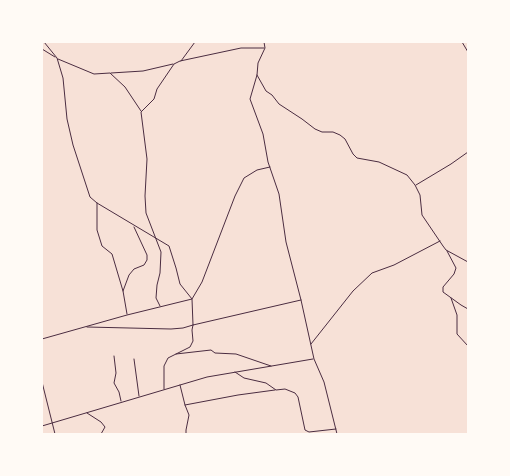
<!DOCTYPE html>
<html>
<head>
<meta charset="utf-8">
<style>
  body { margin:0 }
  #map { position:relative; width:510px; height:476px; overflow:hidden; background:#f7e1d7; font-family:Mulish,sans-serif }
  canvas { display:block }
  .frame { position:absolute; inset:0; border:43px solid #fffaf5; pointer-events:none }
</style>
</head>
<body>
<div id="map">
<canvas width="510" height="476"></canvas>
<div class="frame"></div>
</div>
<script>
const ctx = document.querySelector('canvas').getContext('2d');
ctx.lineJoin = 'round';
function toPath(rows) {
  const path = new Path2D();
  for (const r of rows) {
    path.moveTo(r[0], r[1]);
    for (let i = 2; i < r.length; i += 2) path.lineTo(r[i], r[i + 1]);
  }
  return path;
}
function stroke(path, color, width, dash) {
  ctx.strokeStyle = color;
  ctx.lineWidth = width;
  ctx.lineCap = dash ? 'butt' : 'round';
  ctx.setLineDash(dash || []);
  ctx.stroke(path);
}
stroke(toPath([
  [44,42,57,58,63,78,67,119,73,145,90,197,97,203,169,246,176,268,180,284,192,299,202,282,235,196,244,178,257,170,270,167],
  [264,42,265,48,258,63,257,75,250,99,263,134,268,162,279,194,286,242,301,300,314,359,324,382,337,434],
  [462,42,468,52],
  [42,49,55,57],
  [58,59,94,74,110,73,125,87,141,111],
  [181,61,195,42],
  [111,73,143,71,173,64],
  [257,75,266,91,272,95,279,104,302,119,315,129,322,132,333,132,340,135,345,139,353,154,357,158,379,162,407,175,415,185,420,195,422,215,443,246,446,250,468,262],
  [416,185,451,164,468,152],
  [97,203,97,230,102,246,112,254,123,291],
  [447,251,456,268,454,274,443,287,443,292,461,305,468,309],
  [451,298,457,315,457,334,468,346],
  [160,306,156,298,157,285,160,273,161,252,146,213,145,196,147,159,141,112,154,99,157,89,174,64,180,61,241,48,264,48],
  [127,314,123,291,129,275,134,269,144,265,147,260,147,255,134,227],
  [87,327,171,329,183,328,193,325],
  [42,339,127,315,192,299,193,325,301,300],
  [311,344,353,291,372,273,394,265,440,241],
  [176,354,211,350,215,353,236,354,271,366],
  [114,356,116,373,114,383,119,392,121,401],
  [134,359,139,396],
  [235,372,244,378,266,383,276,390,285,389,295,393,298,397,305,430,309,432,336,429],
  [42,382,55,434],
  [180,385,185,405,189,415,186,430,186,434],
  [164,389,164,366,168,358,190,347,193,341,192,330,193,325],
  [185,405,238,395,275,390],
  [87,413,101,422,105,427,101,434],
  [42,426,207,377,313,359]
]), '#4a2c40', 1);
</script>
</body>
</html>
